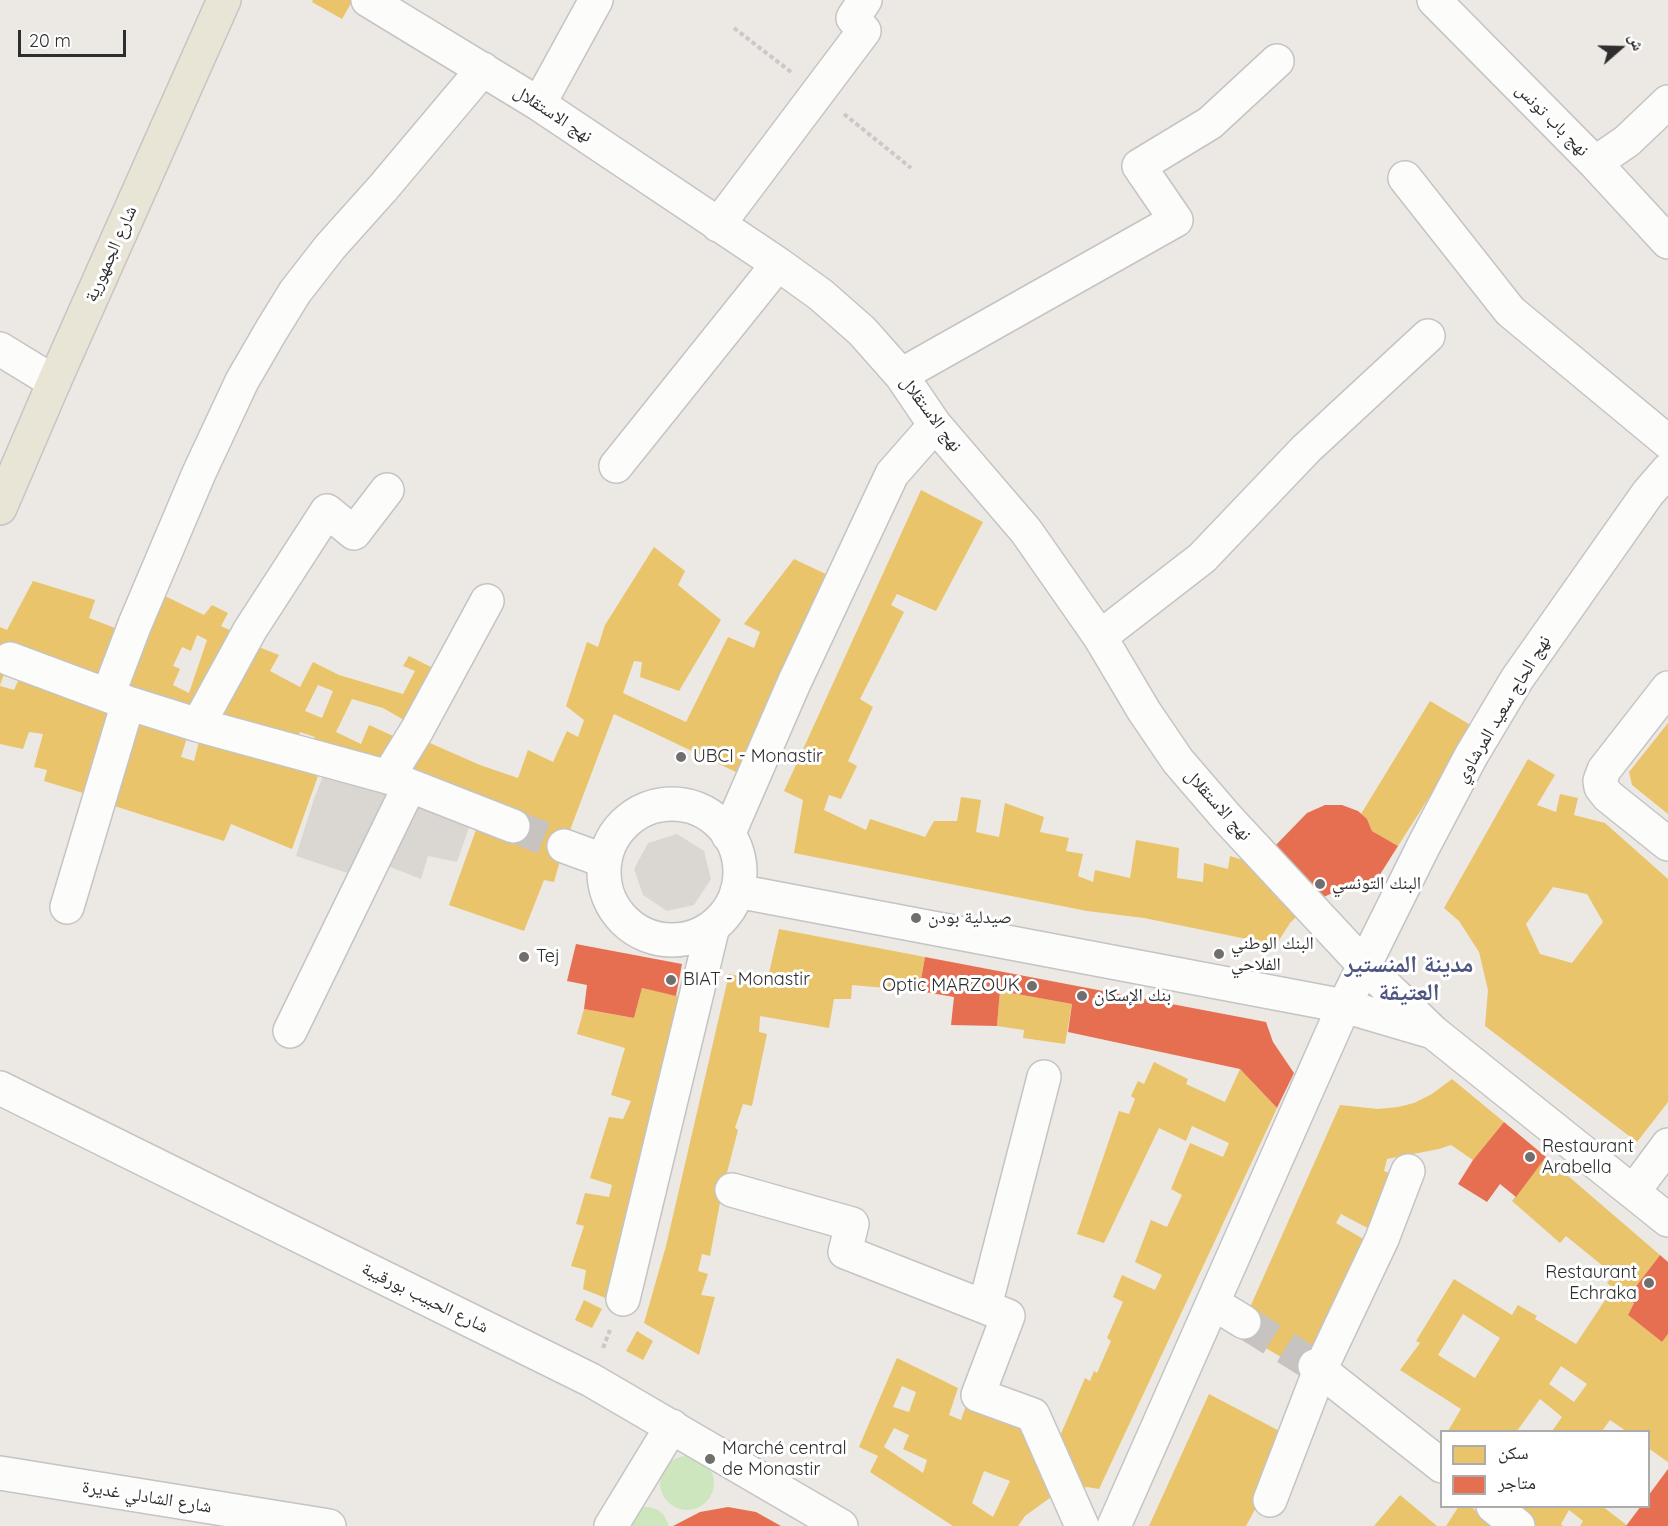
<!DOCTYPE html>
<html>
<head>
<meta charset="utf-8">
<style>
  body { margin:0 }
  #map { position:relative; width:1668px; height:1526px; overflow:hidden; background:#ece8e4; font-family:Quicksand,"Noto Naskh Arabic",sans-serif }
  canvas { display:block }
  .legend { position:absolute; left:1440px; top:1430px; width:210px; height:78px; box-sizing:border-box; background:#fff; border:2px solid #ababab; margin:0; padding:8px 10px; list-style:none; font-size:18px; color:#2e2e2e }
  .legend li { display:flex; align-items:center; gap:12px; height:30px }
  .legend b { width:30px; border:2px solid #ababab }
  .north { position:absolute; left:1590px; top:18px; width:60px; height:60px; -webkit-text-stroke:4px #fff; paint-order:stroke; rotate:70deg; font-size:16px; font-weight:700; line-height:24px; text-align:center; color:#2e2e2e }
  .north::after { content:''; display:block; margin:auto; width:21px; height:27px; background:#2e2e2e; clip-path:polygon(50% 0,100% 100%,50% 72%,0 100%) }
  .scale { position:absolute; left:18px; top:30px; width:108px; height:27px; box-sizing:border-box; border:3px solid #2e2e2e; border-top:0; padding-left:8px; font-size:18px; line-height:21px; white-space:nowrap; color:#2e2e2e; -webkit-text-stroke:4px #fff; paint-order:stroke }
</style>
</head>
<body>
<div id="map">
<canvas width="1668" height="1526"></canvas>
<ul class="legend">
<li><b style="height:16px;background:#e9c46a"></b>سكن</li>
<li><b style="height:16px;background:#e76f51"></b>متاجر</li>
</ul>
<div class="north">ش</div>
<div class="scale">20 m</div>
</div>
<script>
const ctx = document.querySelector('canvas').getContext('2d');
ctx.lineJoin = 'round';
function fill(path, color) {
  ctx.fillStyle = color;
  ctx.fill(path, 'evenodd');
}
function toPath(rows) {
  const path = new Path2D();
  for (const r of rows) {
    if (r.length === 3) {
      path.moveTo(r[0] + r[2], r[1]);
      path.arc(r[0], r[1], r[2], 0, 2 * Math.PI);
      continue;
    }
    path.moveTo(r[0], r[1]);
    for (let i = 2; i < r.length; i += 2) path.lineTo(r[i], r[i + 1]);
  }
  return path;
}
function stroke(path, color, width, dash) {
  ctx.strokeStyle = color;
  ctx.lineWidth = width;
  ctx.lineCap = dash ? 'butt' : 'round';
  ctx.setLineDash(dash || []);
  ctx.stroke(path);
}
function write(font, color, halo, rows, align = 'center') {
  ctx.font = font + ' Quicksand,"Noto Naskh Arabic",sans-serif';
  ctx.lineWidth = 6;
  ctx.setLineDash([]);
  ctx.textBaseline = 'middle';
  ctx.strokeStyle = halo;
  ctx.fillStyle = color;
  for (const [text, x, y, turn = 0] of rows) {
    ctx.save();
    ctx.translate(x, y);
    ctx.rotate((+turn || 0) * Math.PI / 180);
    ctx.textAlign = isNaN(turn) ? turn : align;
    if (halo) ctx.strokeText(text, 0, 0);
    ctx.fillText(text, 0, 0);
    ctx.restore();
  }
}
fill(toPath([
  [687,1483,27],
  [642,1507,650,1507,658,1510,664,1515,669,1526,620,1526]
]), '#cee6be');
fill(toPath([
  [327,766,473,816,457,862,428,856,421,879,385,865,378,883,296,856,314,799],
  [677,834,704,851,711,879,694,905,667,911,643,895,634,869,648,843]
]), '#dad6d2');
fill(toPath([
  [313,0,353,0,342,19,312,2],
  [921,490,983,522,936,611,897,594,891,605,904,612,860,699,873,707,848,761,857,766,841,799,829,795,824,810,866,830,870,819,925,837,934,821,957,821,961,797,981,800,976,832,999,837,1005,803,1044,817,1040,832,1069,838,1066,851,1083,854,1078,876,1093,882,1095,870,1130,878,1136,840,1179,848,1177,878,1203,882,1204,863,1228,869,1230,856,1259,865,1303,910,1290,923,1276,945,1144,918,1087,911,794,853,803,800,784,791],
  [654,547,685,571,678,585,721,620,679,691,640,677,642,662,634,661,623,693,686,722,728,637,754,648,760,632,744,624,794,559,832,577,764,725,758,722,736,772,614,714,564,846,554,882,544,880,524,931,449,905,477,827,406,775,423,740,480,765,518,778,528,750,553,762,567,731,578,737,584,720,566,706,587,642,598,647,605,625],
  [33,581,95,600,89,618,125,632,105,678,15,645,0,685,0,627,7,630],
  [165,596,204,615,212,605,228,613,221,626,236,633,196,714,125,689],
  [197,635,207,640,189,693,173,685,180,669,173,666,182,647,191,651],
  [251,644,279,655,270,671,300,687,313,662,339,675,403,694,415,671,403,666,409,656,441,672,413,725,383,708,352,699,336,732,361,744,369,725,402,740,389,768,310,748,315,737,300,732,296,744,215,719],
  [318,685,333,691,322,718,305,711],
  [19,679,119,714,93,796,44,781,47,770,34,767,43,734,29,732,23,749,0,744,0,686,14,690],
  [1430,701,1474,727,1398,846,1372,831,1367,819,1361,814],
  [133,720,188,734,181,757,194,761,200,737,318,776,292,849,231,824,224,841,105,803],
  [1668,723,1668,814,1632,785,1629,772],
  [1528,759,1555,775,1537,805,1556,812,1560,794,1578,798,1574,815,1605,823,1668,879,1668,1102,1637,1142,1485,1026,1488,990,1479,952,1459,921,1444,908],
  [1553,887,1587,894,1603,922,1572,963,1540,954,1526,924],
  [779,929,925,957,919,991,852,985,851,999,834,999,829,1028,760,1016,759,1032,767,1034,752,1106,743,1104,735,1128,738,1130,722,1192,710,1256,702,1254,698,1271,708,1274,701,1295,715,1297,699,1355,644,1323,666,1246,729,974,767,982],
  [642,988,682,997,608,1299,583,1289,586,1270,571,1266,584,1226,576,1224,585,1193,609,1197,612,1185,590,1178,609,1117,623,1119,631,1101,611,1095,625,1048,577,1034,584,1009,634,1018],
  [1000,991,1072,1004,1065,1044,1023,1038,1024,1030,997,1026],
  [1154,1062,1188,1079,1186,1084,1225,1102,1240,1069,1277,1108,1099,1489,1087,1487,1075,1489,1057,1443,1085,1378,1090,1381,1094,1371,1097,1373,1111,1341,1107,1338,1123,1302,1113,1297,1122,1275,1155,1290,1162,1275,1135,1262,1151,1220,1167,1227,1182,1195,1171,1189,1190,1143,1223,1157,1229,1143,1192,1126,1186,1141,1159,1128,1104,1243,1077,1234,1119,1111,1129,1114,1135,1099,1131,1096,1138,1081,1144,1084],
  [1452,1079,1504,1122,1473,1160,1451,1145,1439,1149,1387,1159,1384,1171,1398,1176,1377,1233,1341,1214,1336,1223,1370,1243,1311,1375,1239,1332,1340,1105,1378,1109,1398,1107,1414,1103,1432,1094],
  [1546,1157,1660,1255,1627,1298,1634,1303,1628,1315,1662,1342,1668,1334,1668,1462,1648,1448,1648,1431,1626,1431,1610,1420,1602,1431,1552,1431,1562,1417,1540,1399,1517,1431,1448,1431,1461,1409,1400,1370,1420,1343,1416,1341,1454,1279,1512,1315,1518,1305,1537,1316,1535,1319,1576,1344,1613,1288,1607,1283,1614,1275,1566,1236,1560,1243,1512,1201],
  [1463,1314,1500,1338,1475,1378,1438,1355],
  [1561,1366,1587,1384,1574,1402,1549,1384],
  [584,1300,602,1309,592,1328,575,1320],
  [637,1331,653,1341,643,1360,626,1351],
  [897,1358,958,1388,949,1415,961,1420,968,1400,1034,1427,1058,1492,1025,1516,1018,1526,953,1526,870,1472,878,1456,859,1447],
  [902,1386,916,1392,909,1412,893,1407],
  [894,1428,909,1435,903,1449,927,1460,923,1473,884,1447],
  [984,1471,1010,1481,993,1517,972,1503],
  [1209,1394,1289,1436,1259,1502,1246,1526,1149,1526],
  [1400,1495,1437,1526,1374,1526],
  [1459,1506,1470,1506,1495,1526,1446,1526],
  [1507,1506,1602,1506,1628,1526,1580,1526,1583,1521,1569,1510,1561,1524,1563,1526,1531,1526]
]), '#e9c46a');
fill(toPath([
  [1325,805,1342,805,1358,811,1367,819,1372,831,1398,846,1374,884,1355,886,1337,891,1319,899,1275,846,1307,813],
  [576,944,682,964,676,996,642,988,634,1018,584,1009,587,985,567,981],
  [925,957,1266,1022,1273,1042,1294,1073,1277,1108,1240,1069,1068,1032,1072,1004,1000,991,997,1026,951,1025,954,997,919,991],
  [1504,1122,1546,1157,1516,1197,1500,1184,1487,1202,1458,1184,1473,1160],
  [1660,1255,1668,1262,1668,1334,1662,1342,1628,1315,1634,1303,1627,1298],
  [1668,1469,1668,1526,1626,1526,1641,1506,1648,1506,1648,1496],
  [728,1507,756,1512,781,1526,673,1526,700,1512]
]), '#e76f51');
stroke(toPath([
  [513,826,564,846],
  [1244,1322,1315,1366]
]), '#c6c3c0', 33, [33, 16]);
const minor = toPath([
  [368,0,539,104,778,264,821,295,862,331,901,375,935,425,1026,531,1100,637,1144,711,1178,761,1228,819,1364,965,1433,1032,1668,1220],
  [1434,0,1595,163,1668,242],
  [539,104,596,0],
  [1595,163,1627,141,1668,102],
  [1405,178,1510,311,1668,442],
  [718,225,864,31,853,18,865,0],
  [0,349,54,382],
  [901,375,1176,220,1139,166,1210,123,1277,61],
  [616,466,778,264],
  [1100,637,1202,558,1306,449,1428,336],
  [10,659,128,703,198,725,388,777,513,826],
  [1668,688,1604,770,1600,781,1601,787,1608,796,1668,844],
  [108,695,135,624,199,473,242,381,271,331,295,292,330,247,382,189,483,69],
  [198,725,250,630,327,511,354,533,387,490],
  [388,777,417,730,487,601],
  [672,872,68],
  [728,835,794,683,892,474,935,425],
  [564,846,605,861],
  [737,891,1344,1006,1429,1031],
  [67,907,128,703],
  [290,1031,409,787],
  [0,1088,591,1380,841,1526],
  [732,1190,852,1224,845,1252,1008,1316,978,1395,1033,1415,1082,1526],
  [1633,1192,1668,1145],
  [623,1299,713,926],
  [1213,1303,1244,1322],
  [985,1306,1044,1077],
  [1315,1366,1442,1466],
  [0,1473,329,1526],
  [1270,1500,1320,1370,1382,1239,1408,1171],
  [1493,1506,1518,1526],
  [611,1526,672,1426],
  [1114,1526,1344,1006,1424,845,1471,756,1517,679,1648,493,1668,470]
]);
const major = toPath([
  [0,508,54,382,224,0]
]);
stroke(minor, '#c5c4c5', 36);
stroke(major, '#c6c5c4', 36);
stroke(toPath([
  [734,28,791,72],
  [844,114,911,168],
  [603,1348,610,1330]
]), '#c9c9c8', 4, [4.5, 3]);
stroke(minor, '#fcfcfb', 33);
stroke(major, '#e8e4d6', 33);
for (const [x, y, r, color] of [
  [681,757,6,"#706f6e"],
  [1320,884,6,"#706f6e"],
  [916,918,6,"#706f6e"],
  [1219,954,6,"#706f6e"],
  [524,957,6,"#706f6e"],
  [671,980,6,"#706f6e"],
  [1032,986,6,"#706f6e"],
  [1082,996,6,"#706f6e"],
  [1530,1157,6,"#706f6e"],
  [1649,1283,6,"#706f6e"],
  [710,1459,6,"#706f6e"]
]) {
  const dot = new Path2D();
  dot.arc(x, y, r, 0, 2 * Math.PI);
  ctx.fillStyle = color;
  ctx.fill(dot);
  stroke(dot, '#fff', 2);
}
write('18px', '#2e2e2e', '#fff', [
  ["نهج الاستقلال",553,114,33],
  ["نهج باب تونس",1552,120,45],
  ["شارع الجمهورية",111,254,-66],
  ["نهج الاستقلال",931,414,53],
  ["نهج الحاج سعيد المرشاوي",1503,709,-59],
  ["نهج الاستقلال",1218,805,48],
  ["شارع الحبيب بورقيبة",425,1298,26],
  ["شارع الشادلي غديرة",147,1497,9]
]);
write('18px', '#2e2e2e', '#fff', [
  ["UBCI - Monastir",693,757],
  ["البنك التونسي",1332,884],
  ["صيدلية بودن",928,918],
  ["البنك الوطني",1231,944],
  ["الفلاحي",1231,965],
  ["Tej",536,957],
  ["BIAT - Monastir",683,980],
  ["Optic MARZOUK",1020,986,"right"],
  ["بنك الإسكان",1094,996],
  ["Restaurant",1542,1147],
  ["Arabella",1542,1168],
  ["Restaurant",1637,1273,"right"],
  ["Echraka",1637,1294,"right"],
  ["Marché central",722,1449],
  ["de Monastir",722,1470]
], 'left');
write('bold 24px', '#4d5680', '#fff', [
  ["مدينة المنستير",1409,965],
  ["العتيقة",1409,993]
]);
</script>
</body>
</html>
